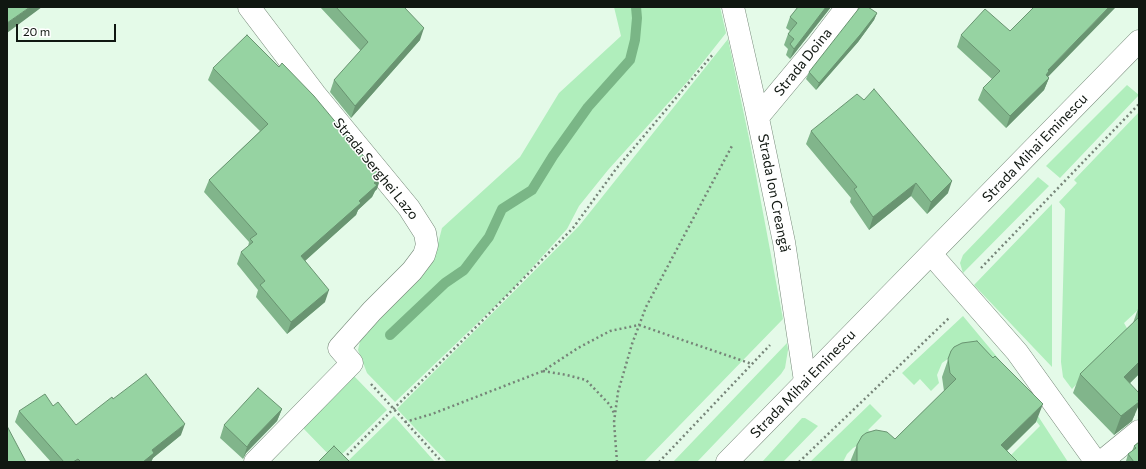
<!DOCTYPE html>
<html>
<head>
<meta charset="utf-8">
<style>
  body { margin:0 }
  #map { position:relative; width:1146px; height:469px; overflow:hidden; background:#e4fae8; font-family:Commissioner,sans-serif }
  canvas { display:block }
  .frame { position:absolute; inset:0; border:8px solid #101711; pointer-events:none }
  .scale { position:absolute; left:16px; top:24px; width:100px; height:18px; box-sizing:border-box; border:2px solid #101711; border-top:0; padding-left:5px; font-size:12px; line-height:14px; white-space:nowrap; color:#101711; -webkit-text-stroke:3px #fff; paint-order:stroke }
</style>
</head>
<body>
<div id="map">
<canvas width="1146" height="469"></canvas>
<div class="frame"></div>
<div class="scale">20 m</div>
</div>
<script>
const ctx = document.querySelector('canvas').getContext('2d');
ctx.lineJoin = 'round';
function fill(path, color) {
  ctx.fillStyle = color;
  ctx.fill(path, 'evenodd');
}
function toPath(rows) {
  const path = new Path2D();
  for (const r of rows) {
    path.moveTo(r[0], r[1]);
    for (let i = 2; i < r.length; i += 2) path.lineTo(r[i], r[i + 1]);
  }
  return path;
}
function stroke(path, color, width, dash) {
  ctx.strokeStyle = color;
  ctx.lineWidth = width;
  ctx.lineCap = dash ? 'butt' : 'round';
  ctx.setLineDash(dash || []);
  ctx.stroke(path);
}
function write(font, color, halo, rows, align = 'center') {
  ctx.font = font + ' Commissioner,sans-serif';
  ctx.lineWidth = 3;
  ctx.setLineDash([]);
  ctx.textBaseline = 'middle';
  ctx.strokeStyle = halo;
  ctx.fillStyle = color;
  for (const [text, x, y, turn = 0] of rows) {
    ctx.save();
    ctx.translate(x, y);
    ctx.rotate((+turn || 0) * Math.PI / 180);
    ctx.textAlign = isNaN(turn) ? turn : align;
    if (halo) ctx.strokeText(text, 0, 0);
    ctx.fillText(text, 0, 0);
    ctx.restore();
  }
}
fill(toPath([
  [614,7,720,7,726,33,688,81,608,170,579,206,567,229,512,290,395,402,367,373,358,350,362,333,435,255,442,228,520,157,559,93,621,36],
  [728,39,749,138,783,319,644,462,447,462,397,409,579,226],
  [1127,85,1139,95,1060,178,1046,166],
  [1139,112,1139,309,1124,323,1128,330,1072,389,1063,377,1061,362,1065,209,1059,202,1077,183,1074,180],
  [1038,177,1049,186,963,273,960,263,963,255],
  [1052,204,1052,367,974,285],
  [963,316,1008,370,1068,462,1004,462,1040,426,991,363,952,356,942,363,937,375,939,383,931,391,920,379,914,385,902,373],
  [787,343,788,350,785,368,781,374,697,462,673,462],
  [354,376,387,410,335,461,302,427],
  [870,404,882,416,868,430,881,439,864,442,853,448,847,454,843,462,810,462],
  [394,416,435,462,347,462],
  [802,418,805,418,818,426,783,462,762,462]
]), '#b0eebc');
stroke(toPath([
  [390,335,445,283,464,270,489,237,502,209,532,190,553,156,588,107,630,60,635,40,637,18,636,7]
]), '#7ab686', 10);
const minor = toPath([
  [249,7,315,94,409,208,425,233,427,245,424,255,412,271,372,311,339,348,352,363,255,462],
  [733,7,755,104,784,242,805,381],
  [758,117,818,45,847,7],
  [931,254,1017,352,1096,462],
  [1101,462,1139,431]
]);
const major = toPath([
  [727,462,1139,41]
]);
stroke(minor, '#748777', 23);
stroke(major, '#748777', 23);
stroke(toPath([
  [981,268,1139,104],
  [543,371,567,375,586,380,610,405,614,413],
  [371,384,442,462],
  [405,422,432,414,543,371,578,348,610,331,639,325,752,364],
  [340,462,477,326,573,228,616,169,714,53],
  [617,462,614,422,618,392,632,344,646,307,733,144],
  [659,462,770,345],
  [799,462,949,318]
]), '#768478', 2.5, [2, 3]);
stroke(minor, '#fff', 22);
stroke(major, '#fff', 22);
fill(toPath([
  [320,7,404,7,420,40,351,118,330,92,334,80,361,51],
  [798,7,831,7,790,59,786,55,788,49,784,45,788,34,790,31,786,28,790,17],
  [877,13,874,20,858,42,816,90,806,79,809,72],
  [961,35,1049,78,1044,90,1006,128,978,100,983,88,992,79,957,47],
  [213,68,377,189,375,191,372,197,358,210,356,215,305,261,325,302,287,334,256,297,258,290,237,264,241,252,248,247,249,242,204,192,209,180,260,131,208,80],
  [811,131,948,193,927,214,911,196,869,230,850,202,851,198,806,144],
  [1139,306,1139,374,1130,383,1135,415,1134,416,1132,421,1114,435,1073,393,1080,374,1133,323],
  [951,351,1036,422,1007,451,1018,462,850,462,857,445,895,439,944,391,942,377],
  [113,399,181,435,153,458,151,462,51,462,15,422,19,411,53,406,76,425],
  [282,409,277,421,246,453,243,459,220,438,224,425],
  [1139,442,1139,462,1126,462,1126,461,1128,454,1132,451,1134,446]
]), '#81b58b');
fill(toPath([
  [30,7,42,7,7,33,7,23],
  [826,7,831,7,790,59,794,49],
  [1109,7,1116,7,1046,79,1049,78,1044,90,1006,128,1010,116,1048,70],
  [877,13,874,20,858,42,816,90,819,83],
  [424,28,420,40,351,118,355,106],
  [381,177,377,189,375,191,372,197,358,210,356,215,297,268,301,256,359,201,374,183],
  [952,181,948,193,927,214,931,202],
  [916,183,911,196,869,230,873,217],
  [329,290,325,302,287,334,291,322],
  [1139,362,1139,374,1117,396,1124,377],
  [1139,399,1139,405,1132,421,1114,435,1121,416],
  [1043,404,1036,422,995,462,1001,445],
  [282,409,277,421,246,453,243,459,247,447,251,441],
  [185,424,181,435,153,458,151,462,143,462,152,450]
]), '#699471');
const building = toPath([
  [7,7,30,7,7,23,7,7],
  [336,7,404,7,424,28,355,106,334,80,368,42,336,7],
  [798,7,826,7,794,49,790,44,794,39,788,34,797,23,790,17,798,7],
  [860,7,868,7,877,13,860,35,819,83,809,72,860,7],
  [1034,7,1109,7,1048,70,1049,71,1046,75,1049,78,1010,116,983,88,1000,71,961,35,985,9,1010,31,1034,7],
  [247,35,279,67,282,63,314,96,381,177,374,183,377,185,359,201,361,203,301,256,329,290,291,322,260,285,265,281,241,252,253,242,250,239,257,234,209,180,268,124,213,68,247,35],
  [874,89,952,181,931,202,916,183,873,217,854,189,857,187,811,131,857,94,864,100,874,89],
  [1139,317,1139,362,1124,377,1139,393,1139,399,1138,400,1139,402,1121,416,1080,374,1139,317],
  [977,341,993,358,995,356,1043,404,1001,445,1018,462,858,462,857,461,857,445,862,436,866,433,876,430,887,432,895,439,956,379,950,373,948,359,951,351,954,347,962,343,977,341],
  [146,374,185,424,152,450,154,453,143,462,81,462,78,459,73,462,64,462,19,411,45,394,53,406,58,402,76,425,112,397,113,399,146,374],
  [258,388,282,409,251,441,247,447,224,425,258,388],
  [7,426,26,462,7,462,7,426],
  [1139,442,1139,462,1134,462,1128,454,1136,448,1134,446,1139,442],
  [334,446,350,462,318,462,334,446]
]);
fill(building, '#96d3a2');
stroke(building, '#699471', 1);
write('14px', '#101711', '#fff', [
  ["Strada Doina",803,62,-51],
  ["Strada Mihai Eminescu",1035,148,-46],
  ["Strada Serghei Lazo",376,169,51],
  ["Strada Ion Creangă",774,193,79],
  ["Strada Mihai Eminescu",803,384,-46]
]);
</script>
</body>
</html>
